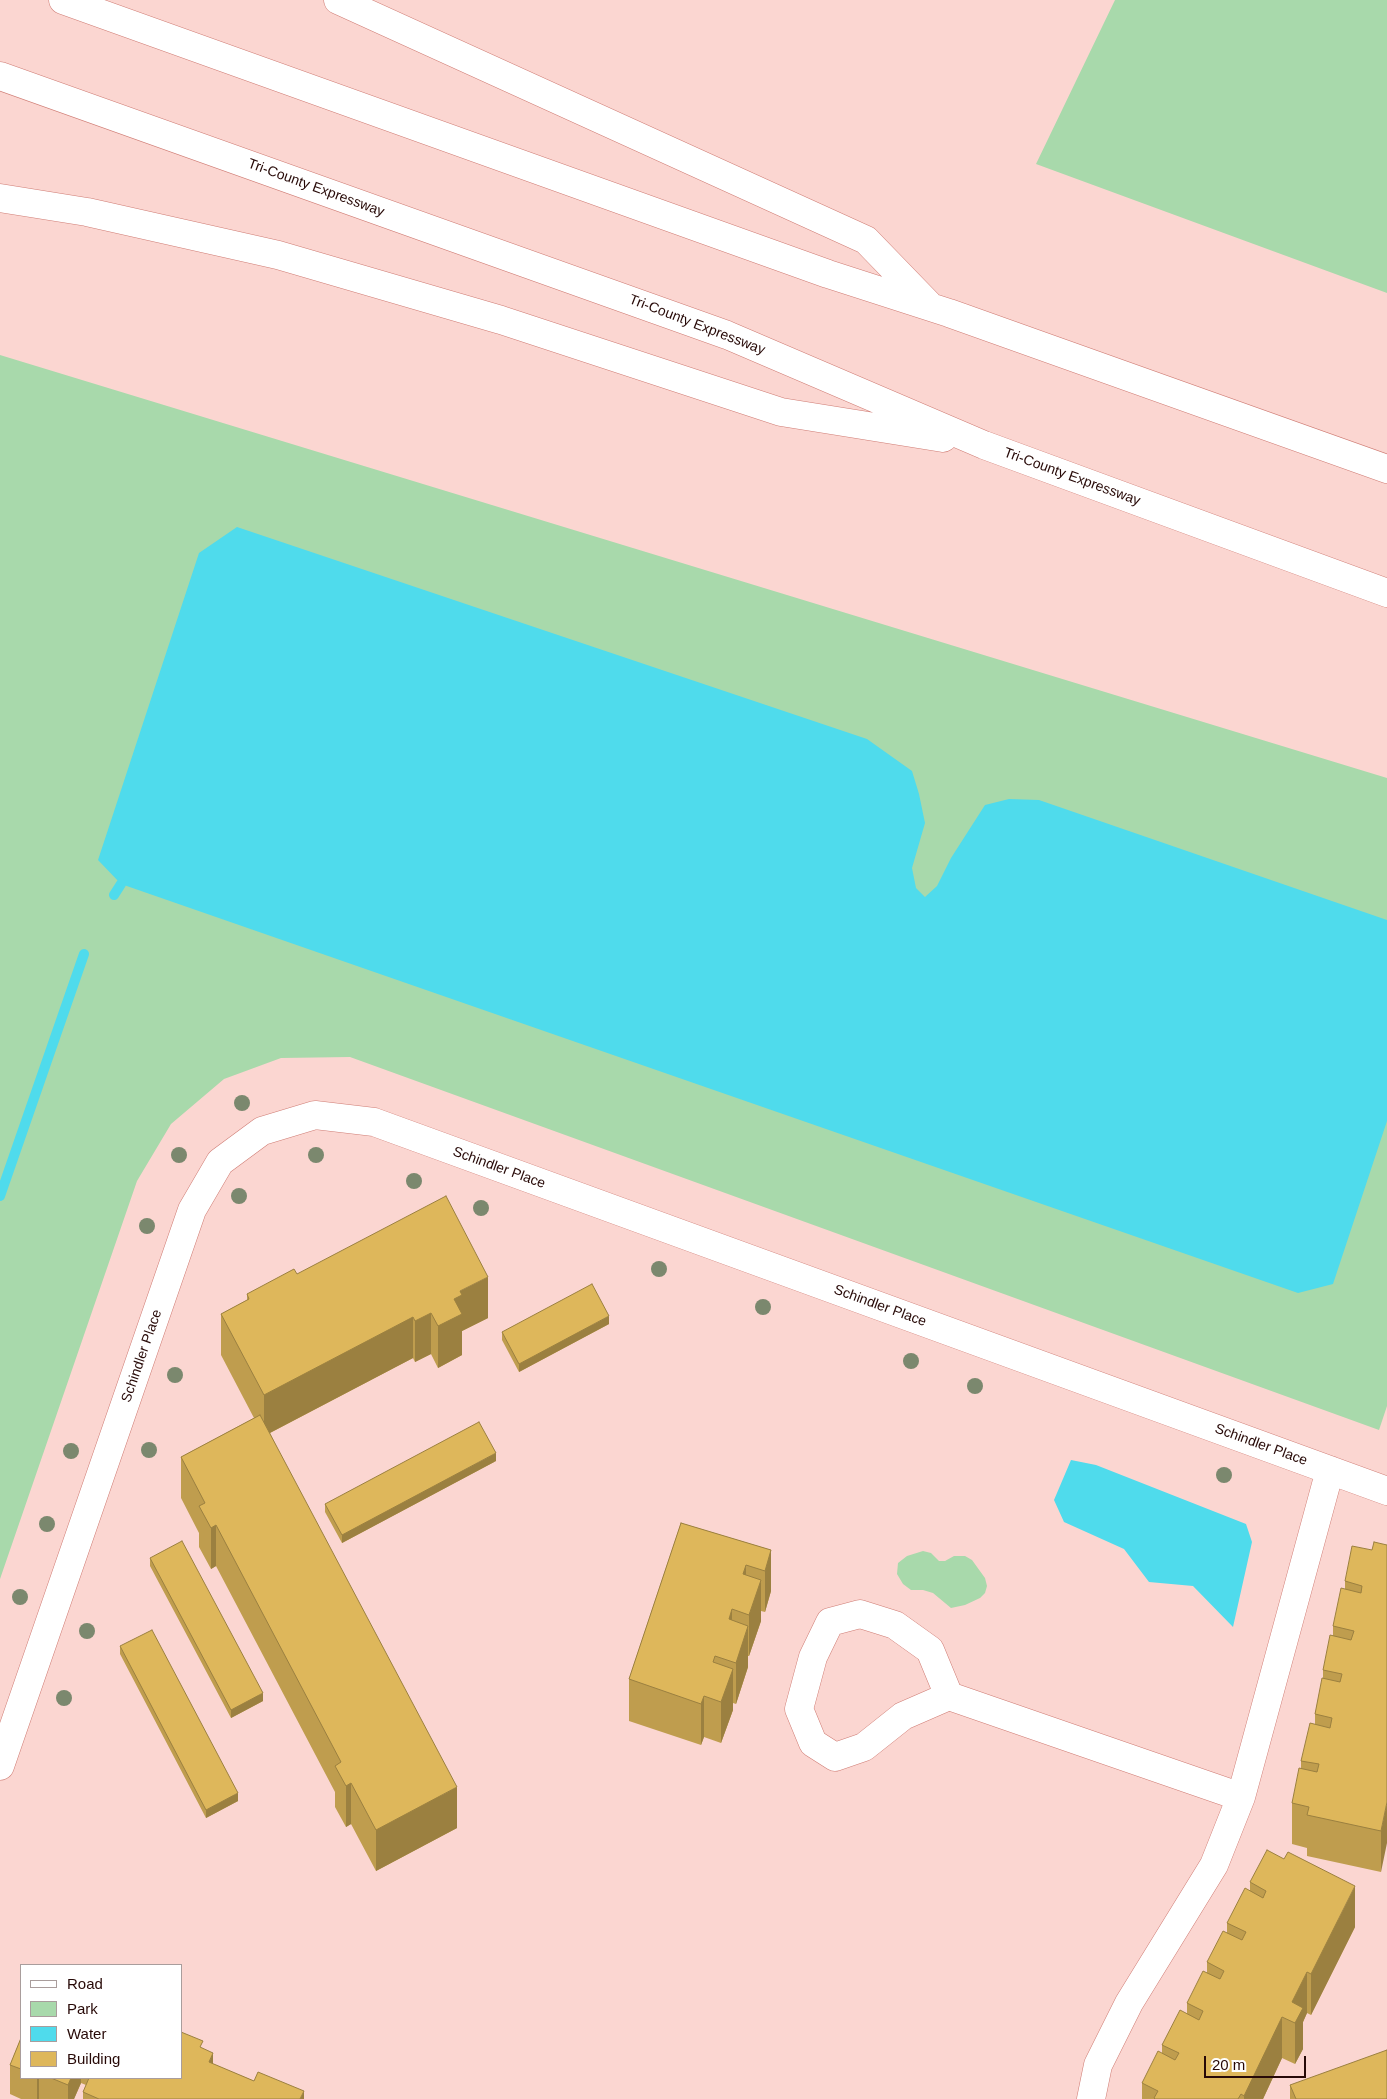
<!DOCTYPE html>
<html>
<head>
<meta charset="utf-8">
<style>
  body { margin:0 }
  #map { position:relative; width:1387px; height:2099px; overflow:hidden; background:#fbd6d1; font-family:Arial,sans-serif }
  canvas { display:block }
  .legend { position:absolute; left:20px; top:1964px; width:162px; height:115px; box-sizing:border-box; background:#fff; border:1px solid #a99d9c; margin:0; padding:6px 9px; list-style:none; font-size:15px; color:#270907 }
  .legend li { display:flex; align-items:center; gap:10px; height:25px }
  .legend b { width:25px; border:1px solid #a99d9c }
  .scale { position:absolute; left:1204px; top:2056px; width:102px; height:22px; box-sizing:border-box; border:2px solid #270907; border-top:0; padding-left:6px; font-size:15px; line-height:18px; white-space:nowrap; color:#270907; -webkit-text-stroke:4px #fff; paint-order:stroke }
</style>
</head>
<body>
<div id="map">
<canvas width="1387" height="2099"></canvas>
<ul class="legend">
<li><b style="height:6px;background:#fff"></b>Road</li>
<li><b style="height:14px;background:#a8d9ab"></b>Park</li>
<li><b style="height:14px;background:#4fdbec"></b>Water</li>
<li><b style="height:14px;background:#deb75b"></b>Building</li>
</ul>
<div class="scale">20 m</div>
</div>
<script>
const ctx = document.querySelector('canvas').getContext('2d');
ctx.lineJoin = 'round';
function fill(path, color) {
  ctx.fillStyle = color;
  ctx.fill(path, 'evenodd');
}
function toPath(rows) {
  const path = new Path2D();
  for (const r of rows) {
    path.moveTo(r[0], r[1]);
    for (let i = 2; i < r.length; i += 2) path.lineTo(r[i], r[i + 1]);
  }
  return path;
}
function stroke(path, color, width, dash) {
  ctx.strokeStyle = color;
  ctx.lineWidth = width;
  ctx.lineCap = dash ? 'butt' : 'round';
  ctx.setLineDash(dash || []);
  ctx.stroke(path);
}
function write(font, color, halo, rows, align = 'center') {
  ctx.font = font + ' Arial,sans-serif';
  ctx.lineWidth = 4.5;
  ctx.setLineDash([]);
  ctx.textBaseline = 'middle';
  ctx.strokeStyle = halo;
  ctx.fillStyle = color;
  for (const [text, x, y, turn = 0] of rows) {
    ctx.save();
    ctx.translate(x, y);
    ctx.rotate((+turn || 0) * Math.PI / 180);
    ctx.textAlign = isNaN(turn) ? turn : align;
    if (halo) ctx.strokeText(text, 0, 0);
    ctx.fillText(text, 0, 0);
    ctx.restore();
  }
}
fill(toPath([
  [1115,0,1387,0,1387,293,1036,164],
  [0,355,1387,778,1387,1406,1379,1430,350,1057,281,1058,224,1079,171,1124,137,1181,0,1579],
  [923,1551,931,1553,939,1561,945,1561,954,1556,965,1556,972,1560,985,1578,987,1586,985,1593,980,1598,965,1605,951,1608,933,1593,923,1590,911,1590,903,1584,897,1574,898,1563,907,1556]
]), '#a8d9ab');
fill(toPath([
  [237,527,867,739,912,771,919,794,925,823,912,868,916,888,925,897,937,886,951,858,985,805,1009,799,1039,800,1387,920,1387,1121,1333,1284,1298,1293,121,884,98,860,199,553],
  [1071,1460,1096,1465,1246,1524,1252,1542,1233,1627,1193,1586,1149,1582,1124,1549,1064,1522,1054,1500]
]), '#4fdbec');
stroke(toPath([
  [114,895,121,884],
  [0,1196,84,954]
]), '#4fdbec', 10);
const minor = toPath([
  [949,1696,903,1716,864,1747,835,1757,813,1743,799,1709,813,1657,830,1622,860,1614,895,1625,930,1650,949,1696,1241,1797],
  [0,1766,192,1210,220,1162,262,1131,315,1115,374,1122,1387,1491],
  [1091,2099,1098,2065,1129,2003,1214,1865,1241,1797,1330,1470]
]);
const highway = toPath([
  [63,0,828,274,949,313,1387,469],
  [338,0,866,240,928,304],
  [0,76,727,335,984,445,1387,593],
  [0,198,87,212,278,255,501,320,781,412,943,438]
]);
stroke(minor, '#cf7c74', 29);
stroke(highway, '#cf7c74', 29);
stroke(minor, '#fff', 28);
stroke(highway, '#fff', 28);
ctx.fillStyle = '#7b886e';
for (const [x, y] of [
  [242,1103],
  [179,1155],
  [316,1155],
  [414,1181],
  [239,1196],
  [481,1208],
  [147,1226],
  [659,1269],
  [763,1307],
  [911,1361],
  [175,1375],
  [975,1386],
  [149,1450],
  [71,1451],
  [1224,1475],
  [47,1524],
  [20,1597],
  [87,1631],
  [64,1698]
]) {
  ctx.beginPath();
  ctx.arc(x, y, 8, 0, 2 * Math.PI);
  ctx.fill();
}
fill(toPath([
  [297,1274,488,1318,462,1331,462,1355,438,1368,431,1354,415,1362,413,1358,270,1433,457,1828,376,1871,351,1824,346,1827,335,1807,335,1792,216,1566,211,1569,199,1547,199,1533,181,1498,181,1457,254,1418,221,1355,221,1314,247,1300,247,1294],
  [609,1324,519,1372,502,1340,502,1332],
  [496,1461,342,1543,325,1512,325,1504],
  [681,1523,771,1550,771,1591,765,1612,761,1611,761,1621,749,1656,748,1656,748,1667,736,1704,733,1703,733,1710,721,1743,704,1737,701,1745,629,1721,629,1679],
  [1387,1545,1381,1872,1307,1856,1307,1848,1292,1844,1292,1803,1301,1769,1301,1761,1315,1724,1315,1714,1323,1679,1323,1670,1333,1636,1333,1626,1345,1589,1345,1581,1372,1550],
  [150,1558,263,1701,231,1718,150,1566],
  [120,1646,238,1801,206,1818,120,1654],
  [1250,1882,1355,1927,1311,2015,1307,2013,1303,2022,1303,2049,1295,2064,1282,2058,1263,2099,1142,2099,1142,2083,1162,2053,1162,2045,1187,2014,1187,2003,1207,1972,1207,1962,1227,1933,1227,1923,1250,1891],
  [21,2038,21,2078,181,2078,203,2048,213,2064,254,2081,304,2099,83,2099,83,2092,86,2085,81,2083,74,2099,21,2099,10,2094,10,2065],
  [1290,2085,1387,2099,1290,2099]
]), '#bf9d4e');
fill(toPath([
  [488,1277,488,1318,462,1331,462,1355,438,1368,438,1326,454,1299,460,1291],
  [431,1313,431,1354,415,1362,415,1321],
  [609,1316,609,1324,519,1372,519,1364],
  [413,1317,413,1358,264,1436,264,1395],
  [496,1453,496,1461,342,1543,342,1535],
  [216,1525,216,1566,211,1569,211,1528],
  [771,1550,771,1591,765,1612,765,1571],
  [746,1565,746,1606,743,1574],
  [761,1580,761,1621,749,1656,749,1615],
  [732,1609,732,1651,729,1619],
  [748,1626,748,1667,736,1704,736,1663],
  [733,1669,733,1710,721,1743,721,1702],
  [263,1693,263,1701,231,1718,231,1710],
  [704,1696,704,1737,701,1745,701,1704],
  [351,1783,351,1824,346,1827,346,1786],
  [457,1787,457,1828,376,1871,376,1830],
  [238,1793,238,1801,206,1818,206,1810],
  [1387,1802,1387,1843,1381,1872,1381,1831],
  [1355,1886,1355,1927,1311,2015,1311,1974],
  [1307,1972,1307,2013,1303,2022,1303,2049,1295,2064,1295,2023,1292,2002],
  [1282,2017,1282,2058,1263,2099,1244,2099,1244,2096],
  [213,2053,213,2082,209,2062],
  [37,2078,39,2078,39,2099,37,2099],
  [71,2078,81,2078,81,2083,74,2099,68,2099,68,2085],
  [304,2091,304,2099,300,2099]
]), '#9b8040');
const building = toPath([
  [446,1196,488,1277,460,1291,462,1295,454,1299,462,1314,438,1326,431,1313,415,1321,413,1317,264,1395,221,1314,249,1299,247,1294,294,1269,297,1274,446,1196],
  [592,1284,609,1316,519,1364,502,1332,592,1284],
  [260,1415,457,1787,376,1830,351,1783,346,1786,335,1766,341,1762,216,1525,211,1528,199,1506,205,1503,181,1457,260,1415],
  [479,1422,496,1453,342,1535,325,1504,479,1422],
  [681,1523,771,1550,765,1571,746,1565,743,1574,761,1580,749,1615,732,1609,729,1619,748,1626,736,1663,715,1656,713,1662,733,1669,721,1702,704,1696,701,1704,629,1679,681,1523],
  [182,1541,263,1693,231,1710,150,1558,182,1541],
  [1374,1542,1387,1545,1387,1802,1381,1831,1307,1815,1309,1807,1292,1803,1299,1768,1317,1772,1319,1764,1301,1761,1310,1723,1330,1728,1332,1718,1315,1714,1322,1678,1340,1682,1342,1674,1323,1670,1330,1635,1351,1640,1354,1631,1333,1626,1341,1588,1361,1593,1362,1586,1345,1581,1352,1546,1372,1550,1374,1542],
  [152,1630,238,1793,206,1810,120,1646,152,1630],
  [1267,1850,1284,1859,1288,1852,1355,1886,1311,1974,1307,1972,1292,2002,1303,2008,1295,2023,1282,2017,1244,2096,1241,2094,1238,2099,1155,2099,1154,2098,1158,2091,1142,2083,1158,2051,1175,2060,1179,2053,1162,2045,1180,2010,1199,2020,1203,2011,1187,2003,1203,1971,1220,1979,1224,1971,1207,1962,1223,1931,1242,1940,1246,1932,1227,1923,1245,1888,1263,1898,1266,1891,1250,1882,1267,1850],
  [181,2032,203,2041,200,2047,213,2053,209,2062,254,2081,258,2072,304,2091,300,2099,99,2099,83,2092,89,2078,181,2078,181,2032],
  [21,2038,21,2069,10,2065,21,2038],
  [1387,2050,1387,2099,1296,2099,1290,2085,1387,2050],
  [51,2078,71,2078,68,2085,51,2078]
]);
fill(building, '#deb75b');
stroke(building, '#9b8040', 1);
write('14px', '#270907', '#fff', [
  ["Tri-County Expressway",316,188,20],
  ["Tri-County Expressway",697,325,21],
  ["Tri-County Expressway",1072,477,20],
  ["Schindler Place",499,1168,20],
  ["Schindler Place",880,1306,20],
  ["Schindler Place",142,1356,-71],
  ["Schindler Place",1261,1445,20]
]);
</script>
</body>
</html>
